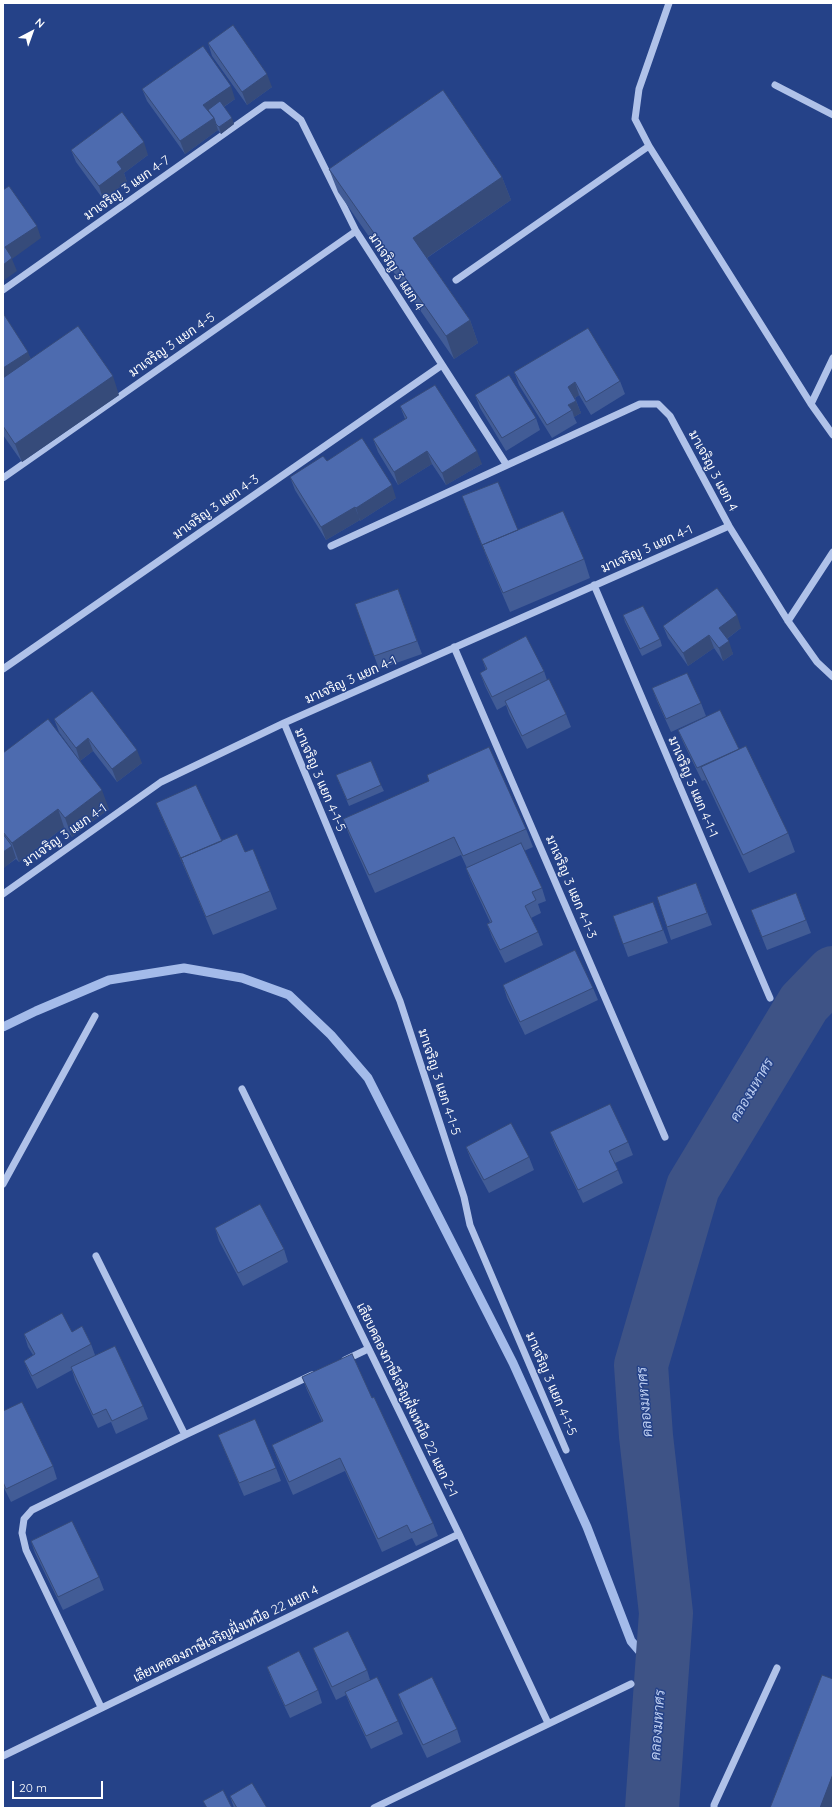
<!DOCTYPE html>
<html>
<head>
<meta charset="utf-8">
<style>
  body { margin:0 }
  #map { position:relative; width:836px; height:1811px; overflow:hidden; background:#254288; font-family:Quicksand,sans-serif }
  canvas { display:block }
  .frame { position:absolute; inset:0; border:4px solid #fff; pointer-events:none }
  .north { position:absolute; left:12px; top:12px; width:40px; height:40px; -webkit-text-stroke:3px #254288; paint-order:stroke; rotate:41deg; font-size:11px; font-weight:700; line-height:16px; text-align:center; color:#fff }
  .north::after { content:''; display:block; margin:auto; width:14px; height:18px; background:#fff; clip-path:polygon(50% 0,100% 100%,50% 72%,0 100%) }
  .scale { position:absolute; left:12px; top:1781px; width:91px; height:18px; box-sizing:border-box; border:2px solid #fff; border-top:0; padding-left:5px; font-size:12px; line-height:14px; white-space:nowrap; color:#fff; -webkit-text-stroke:3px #254288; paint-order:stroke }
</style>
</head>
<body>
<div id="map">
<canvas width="836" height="1811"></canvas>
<div class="frame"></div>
<div class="north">N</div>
<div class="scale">20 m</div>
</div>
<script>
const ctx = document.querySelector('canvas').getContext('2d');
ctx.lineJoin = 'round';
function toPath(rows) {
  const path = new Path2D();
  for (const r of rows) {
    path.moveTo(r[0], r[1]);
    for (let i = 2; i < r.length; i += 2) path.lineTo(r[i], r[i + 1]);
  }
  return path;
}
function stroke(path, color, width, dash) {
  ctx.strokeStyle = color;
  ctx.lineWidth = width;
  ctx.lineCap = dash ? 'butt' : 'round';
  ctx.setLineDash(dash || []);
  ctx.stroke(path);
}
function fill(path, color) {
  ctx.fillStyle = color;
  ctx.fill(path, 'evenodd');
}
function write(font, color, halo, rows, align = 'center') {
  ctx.font = font + ' Quicksand,Sarabun,sans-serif';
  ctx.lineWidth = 3;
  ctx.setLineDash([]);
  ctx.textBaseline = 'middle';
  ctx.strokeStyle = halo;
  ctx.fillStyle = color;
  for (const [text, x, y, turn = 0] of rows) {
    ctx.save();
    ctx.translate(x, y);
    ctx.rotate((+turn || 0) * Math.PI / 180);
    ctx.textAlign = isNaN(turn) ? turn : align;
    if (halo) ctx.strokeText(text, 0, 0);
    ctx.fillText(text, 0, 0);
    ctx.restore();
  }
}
stroke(toPath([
  [3,1027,36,1011,109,980,184,968,242,978,289,995,331,1035,368,1078,513,1363,587,1527,631,1641,661,1676]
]), '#a4bbea', 9);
stroke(toPath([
  [652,1808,666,1613,646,1436,641,1365,693,1187,804,1003,833,973]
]), '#3e5386', 54);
stroke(toPath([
  [669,3,639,89,635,119,649,146,811,404,833,435],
  [775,85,833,115],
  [456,280,649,146],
  [3,290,265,105,282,105,301,120,356,231,506,464],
  [811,404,833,358],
  [3,478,356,231],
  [331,546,640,404,658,404,670,416,729,526,788,621,817,662,833,677],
  [594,585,770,998],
  [788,621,833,552],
  [454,647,665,1137],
  [3,669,442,365],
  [284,723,400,1001,464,1197,470,1225,566,1450],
  [3,894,161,782,284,723,729,526],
  [242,1089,459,1534,548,1723],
  [3,1184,95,1016],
  [96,1256,185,1435],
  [345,1360,368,1349],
  [101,1707,26,1550,22,1533,24,1519,32,1510,185,1435,312,1375],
  [3,1756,459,1534],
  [374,1808,631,1684],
  [714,1808,714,1805,777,1668]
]), '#b0c2e9', 7);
fill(toPath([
  [208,43,272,87,247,105,212,56],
  [142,89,235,99,224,107,234,124,221,134,218,130,185,154,147,101],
  [71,150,148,155,124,173,127,182,103,199,76,162],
  [329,169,502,177,511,200,427,258,470,320,478,343,454,359,338,192],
  [3,313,31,359,119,395,22,462,3,435],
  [514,372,620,381,625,394,591,415,579,395,575,398,581,413,574,417,577,423,552,438,519,385],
  [475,395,536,418,540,430,506,451,480,408],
  [400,406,482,464,446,485,432,464,398,485,378,452,373,439,405,419],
  [327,461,396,498,360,521,360,520,326,540,295,490,290,477],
  [462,496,518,530,584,559,590,578,510,612,489,563],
  [398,589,422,654,379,669,355,604],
  [623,615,660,639,662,646,642,656,625,622],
  [663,626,741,628,727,639,733,654,723,661,714,648,688,666,668,638],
  [482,659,544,671,547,680,566,714,571,727,527,749,509,714,506,705,497,710,485,686,480,673,486,670],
  [652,688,701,703,706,716,671,732,657,701],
  [54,719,142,763,117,782,93,751,80,761,59,732],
  [678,730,739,749,788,833,795,852,749,873,708,786,705,780,702,781,683,742],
  [3,753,109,809,72,837,64,827,19,862,16,859,3,868],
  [336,775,381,785,384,791,349,806],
  [156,803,222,841,245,852,270,891,277,909,213,935,188,876,161,815],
  [343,819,526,829,533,847,524,851,542,888,546,901,538,904,541,913,531,918,538,932,543,945,505,963,492,937,487,924,490,922,471,881,466,868,467,868,461,855,375,893,350,837],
  [696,883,712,925,671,940,657,897],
  [796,893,811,933,767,950,751,910],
  [653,902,668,943,628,957,613,916],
  [503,985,593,988,598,1000,525,1035,507,998],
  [550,1132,628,1142,633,1155,615,1163,623,1183,583,1203,555,1145],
  [466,1147,529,1157,534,1170,489,1193,471,1160],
  [215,1228,284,1249,288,1262,243,1286,219,1241],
  [72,1332,91,1344,95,1355,143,1406,148,1419,116,1434,111,1422,98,1428,75,1380,72,1370,37,1389,29,1373,24,1361,33,1355,28,1347,24,1334],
  [302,1377,372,1398,433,1523,438,1536,416,1546,412,1538,382,1552,345,1471,293,1495,277,1458,272,1445,322,1422,307,1390],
  [3,1411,53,1466,57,1479,11,1502,3,1486],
  [218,1435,276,1468,281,1481,244,1496,223,1447],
  [31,1541,99,1577,104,1590,63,1610,35,1553],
  [313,1648,367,1670,370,1680,398,1721,403,1734,371,1749,350,1705,346,1695,336,1700,318,1661],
  [267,1667,318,1690,322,1703,290,1718,272,1680],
  [398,1694,457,1729,461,1742,427,1758,402,1706],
  [230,1796,267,1808,234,1808]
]), '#425c96');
fill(toPath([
  [267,74,272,87,247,105,242,92],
  [231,86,235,99,210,116,203,105],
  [214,118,218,130,185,154,180,141],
  [232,118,234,124,221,134,219,127],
  [144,142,148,155,124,173,127,182,103,199,99,186,117,162],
  [502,177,511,200,422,261,413,238],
  [37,226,41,238,12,259,17,271,3,281,3,265,5,247],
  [470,320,478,343,454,359,446,336],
  [28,352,33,365,6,383,3,376,3,368],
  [113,376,119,395,22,462,15,444],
  [575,382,579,395,572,400,568,387],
  [576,401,581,413,574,417,572,410,568,405],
  [427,451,432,464,398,485,394,472],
  [477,451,482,464,446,485,442,473],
  [392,485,396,498,360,521,356,508],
  [355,507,360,520,326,540,321,527],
  [737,615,741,628,724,641,719,628],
  [709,635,714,648,688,666,683,653],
  [729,641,733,654,723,661,719,648],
  [88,738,93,751,80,761,76,748],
  [137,750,142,763,117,782,112,769],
  [102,790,109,809,72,837,65,818],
  [58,809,64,827,19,862,12,843],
  [12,846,16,858,3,869,3,852],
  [833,1774,833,1808,820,1808]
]), '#364b7a');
const building = toPath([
  [233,25,267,74,242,92,208,43,233,25],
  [203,46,231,86,203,105,214,118,180,141,142,89,203,46],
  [443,90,502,177,413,238,470,320,446,336,329,169,443,90],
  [220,101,232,118,219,127,216,124,214,118,208,110,220,101],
  [122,112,144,142,117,162,122,169,99,186,71,150,122,112],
  [9,186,37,226,5,247,12,258,3,265,3,190,9,186],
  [3,313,28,352,3,368,3,313],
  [78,326,113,376,15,444,3,426,3,378,78,326],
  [588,328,620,381,586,402,575,382,568,387,576,401,568,405,572,410,547,425,514,372,588,328],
  [509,375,536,418,502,438,475,395,509,375],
  [435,385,477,451,442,473,427,451,394,472,373,439,407,418,400,406,435,385],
  [362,438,392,485,356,508,355,507,321,527,290,477,323,456,327,461,362,438],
  [498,482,518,530,482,545,484,550,462,496,498,482],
  [563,511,584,559,503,593,482,545,563,511],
  [717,588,737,615,719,628,729,641,719,648,709,635,683,653,663,626,717,588],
  [398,589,417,641,374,656,355,604,398,589],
  [643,606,660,639,640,649,623,615,643,606],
  [526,636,544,671,492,697,480,673,487,669,482,659,526,636],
  [687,673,701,703,666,719,652,688,687,673],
  [549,679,566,714,522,736,505,701,549,679],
  [92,691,137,750,112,769,88,738,76,748,54,719,92,691],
  [720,710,739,749,697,768,678,730,720,710],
  [48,719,102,790,65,818,58,809,12,843,3,832,3,753,48,719],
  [746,746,788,833,743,855,701,767,746,746],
  [489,747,526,829,463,856,454,837,369,875,343,819,429,781,427,775,489,747],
  [371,761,381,785,347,800,336,775,371,761],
  [196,785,222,841,181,858,183,863,156,803,196,785],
  [3,834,12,846,3,852,3,834],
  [237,834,245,852,253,849,270,891,206,917,181,858,237,834],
  [521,843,542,888,532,892,536,900,525,906,538,932,500,950,487,924,492,922,466,868,521,843],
  [696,883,707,913,667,927,657,897,696,883],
  [796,893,806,920,762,937,751,910,796,893],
  [653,902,663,930,623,944,613,916,653,902],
  [575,950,593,988,520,1022,503,985,575,950],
  [610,1104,628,1142,609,1151,618,1170,578,1190,550,1132,610,1104],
  [511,1123,529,1157,484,1180,466,1147,511,1123],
  [260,1204,284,1249,238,1273,215,1228,260,1204],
  [62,1313,72,1332,82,1326,91,1344,32,1376,24,1361,35,1354,24,1334,62,1313],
  [115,1346,143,1406,112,1421,106,1409,93,1415,71,1367,115,1346],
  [352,1354,372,1398,374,1397,433,1523,411,1533,407,1525,378,1539,340,1458,289,1482,272,1445,323,1421,302,1377,352,1354],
  [22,1402,53,1466,6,1489,3,1482,3,1411,22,1402],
  [255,1419,276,1468,239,1483,218,1435,255,1419],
  [72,1521,99,1577,58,1597,31,1541,72,1521],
  [348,1631,367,1670,332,1687,313,1648,348,1631],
  [299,1651,318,1690,285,1706,267,1667,299,1651],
  [822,1675,833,1679,833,1774,820,1808,770,1808,822,1675],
  [377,1677,398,1721,366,1736,345,1692,377,1677],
  [432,1677,457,1729,423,1745,398,1694,432,1677],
  [252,1783,267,1808,237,1808,230,1796,252,1783],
  [223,1790,232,1808,207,1808,203,1801,223,1790]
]);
fill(building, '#4d6baf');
stroke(building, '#364b7a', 1);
write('13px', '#fff', '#254288', [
  ["มาเจริญ 3 แยก 4-7",127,188,-35],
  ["มาเจริญ 3 แยก 4",396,272,57],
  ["มาเจริญ 3 แยก 4-5",172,345,-35],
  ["มาเจริญ 3 แยก 4",713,471,62],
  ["มาเจริญ 3 แยก 4-3",216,507,-35],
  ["มาเจริญ 3 แยก 4-1",647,549,-24],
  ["มาเจริญ 3 แยก 4-1",351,680,-24],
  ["มาเจริญ 3 แยก 4-1-5",320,780,67],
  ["มาเจริญ 3 แยก 4-1-1",693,787,67],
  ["มาเจริญ 3 แยก 4-1",65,835,-35],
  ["มาเจริญ 3 แยก 4-1-3",571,887,67],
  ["มาเจริญ 3 แยก 4-1-5",439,1082,72],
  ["มาเจริญ 3 แยก 4-1-5",551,1384,67],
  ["เลียบคลองภาษีเจริญฝั่งเหนือ 22 แยก 2-1",407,1400,64],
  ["เลียบคลองภาษีเจริญฝั่งเหนือ 22 แยก 4",226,1634,-26]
]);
write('italic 14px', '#bccdf0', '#254288', [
  ["คลองมหาศร",752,1090,-59],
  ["คลองมหาศร",645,1402,-95],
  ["คลองมหาศร",658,1725,-86]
]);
</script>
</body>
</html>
